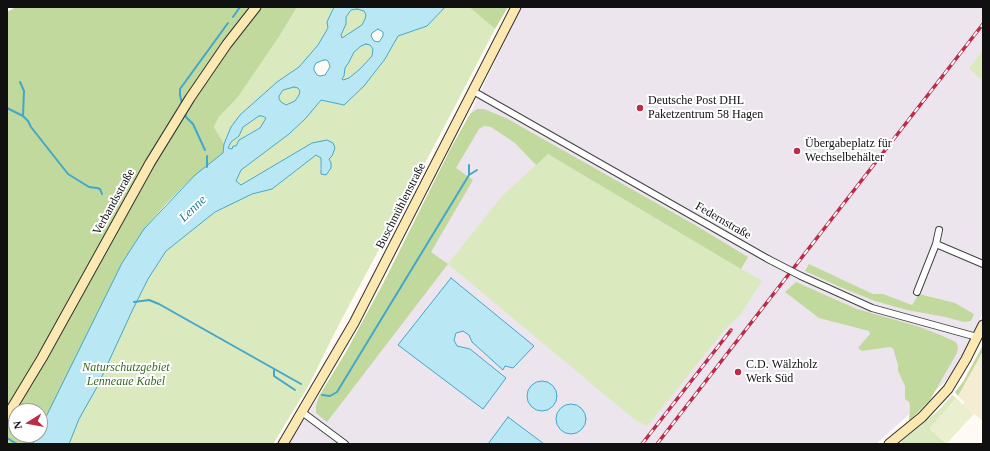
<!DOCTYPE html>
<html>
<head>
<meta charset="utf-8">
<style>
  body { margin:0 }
  #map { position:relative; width:990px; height:451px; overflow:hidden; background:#fffbf4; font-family:"Times New Roman",serif }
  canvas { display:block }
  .frame { position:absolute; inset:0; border:8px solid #101010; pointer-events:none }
  .north { position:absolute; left:8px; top:403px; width:40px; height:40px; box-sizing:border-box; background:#fff; border:1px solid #9f9f9f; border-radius:50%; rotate:259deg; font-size:11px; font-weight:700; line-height:16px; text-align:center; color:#101010 }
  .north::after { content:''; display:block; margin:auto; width:14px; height:18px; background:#bc2c48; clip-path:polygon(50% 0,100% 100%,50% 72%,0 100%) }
</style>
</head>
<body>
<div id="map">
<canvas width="990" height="451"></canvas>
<div class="frame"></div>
<div class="north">N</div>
</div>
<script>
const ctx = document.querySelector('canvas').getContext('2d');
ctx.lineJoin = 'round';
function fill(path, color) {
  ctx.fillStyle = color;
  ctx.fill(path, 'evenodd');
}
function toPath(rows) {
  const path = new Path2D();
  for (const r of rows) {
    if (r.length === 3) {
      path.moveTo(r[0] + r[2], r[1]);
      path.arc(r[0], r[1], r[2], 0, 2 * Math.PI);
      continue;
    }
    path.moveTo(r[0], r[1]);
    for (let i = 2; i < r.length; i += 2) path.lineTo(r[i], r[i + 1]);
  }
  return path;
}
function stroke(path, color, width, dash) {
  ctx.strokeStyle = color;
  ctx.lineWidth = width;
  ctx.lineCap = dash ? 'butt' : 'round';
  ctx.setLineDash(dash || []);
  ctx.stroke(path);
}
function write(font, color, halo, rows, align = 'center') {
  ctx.font = font + ' "Times New Roman",serif';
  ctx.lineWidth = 4;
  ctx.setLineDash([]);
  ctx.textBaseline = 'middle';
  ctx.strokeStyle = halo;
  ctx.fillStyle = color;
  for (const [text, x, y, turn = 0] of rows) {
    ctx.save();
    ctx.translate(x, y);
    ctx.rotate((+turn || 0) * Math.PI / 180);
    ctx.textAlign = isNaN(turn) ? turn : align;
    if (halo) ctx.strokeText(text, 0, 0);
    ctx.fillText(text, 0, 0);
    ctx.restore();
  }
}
fill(toPath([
  [521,7,983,7,983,311,974,335,959,362,945,382,876,444,289,444,346,352,386,278,451,148,470,114]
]), '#ece5ee');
fill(toPath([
  [983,351,983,421,963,405,964,402,958,396]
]), '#f4edd4');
fill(toPath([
  [297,7,334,7,327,22,328,28,318,45,299,67,277,82,240,115,231,127,224,144,214,127,219,117,238,97,279,37],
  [445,7,469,7,495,29,442,131,335,332,309,385,273,444,7,444,16,435,40,435,40,411,106,286,136,303,148,279,166,251,215,212,252,194,272,189,316,155,321,158,320,170,331,168,312,143,241,185,236,181,241,170,289,134,306,118,321,100,344,105,364,86,385,59,398,36,427,26],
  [357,9,364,11,366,15,365,19,362,25,342,38,341,35,346,17,351,10],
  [366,44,370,45,373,49,372,56,360,69,349,78,343,80,342,79,345,68,349,62,354,52,361,46],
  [983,50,983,81,969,68],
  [294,87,298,88,300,91,299,95,295,101,286,105,281,102,279,99,279,96,283,90],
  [259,116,262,116,266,119,260,128,248,134,232,149,228,148,231,142,239,136,243,127],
  [548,154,762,281,740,315,727,327,647,426,635,420,448,264,502,196],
  [952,395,956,398,930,429,947,444,902,444,902,441,941,408]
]), '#dae9be');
fill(toPath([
  [16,7,297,7,279,37,238,97,219,117,214,127,224,144,223,153,195,175,166,204,144,229,122,263,40,430,40,411,16,411,16,435,37,435,33,444,7,444,7,12],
  [469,7,508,7,495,29],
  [477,109,484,109,506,118,695,225,748,257,741,269,548,154,536,165,515,143,491,127,484,126,479,129,456,168,473,180,431,252,448,264,327,422,316,413,316,406,319,396,346,352,386,278,451,148,470,114],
  [809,264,873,294,883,294,912,305,919,294,955,303,974,314,971,321,964,322,945,317,907,310,875,301,840,287,805,271],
  [796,282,857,309,917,326,938,334,956,342,958,347,957,353,930,400,909,421,910,406,909,402,905,399,905,386,898,371,898,365,893,348,889,347,862,351,858,348,870,334,869,331,819,318,785,292],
  [983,345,983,351,958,396,955,392,963,382]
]), '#c1d99d');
fill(toPath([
  [956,398,974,414,947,443,929,429]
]), '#eaf0cf');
const water = toPath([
  [334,7,445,7,427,26,398,36,385,59,364,86,344,105,321,100,306,118,289,134,241,170,236,181,241,185,312,143,327,140,333,143,335,148,332,156,329,159,331,163,331,168,326,175,321,174,321,158,316,155,272,189,252,194,215,212,166,251,148,279,133,309,97,387,79,419,69,444,33,444,37,435,40,435,40,429,122,263,144,229,195,175,223,153,224,144,231,127,240,115,277,82,299,67,318,45,328,28,327,22,334,7],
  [357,9,364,11,366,15,365,19,362,25,342,38,341,35,346,24,346,17,351,10,357,9],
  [378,29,383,32,383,36,379,42,374,41,371,36,372,33,378,29],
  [366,44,370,45,373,49,372,56,360,69,349,78,343,80,342,79,344,76,345,68,349,62,354,52,361,46,366,44],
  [324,60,327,60,329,63,330,67,325,75,320,76,317,75,314,70,314,67,316,63,324,60],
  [294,87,298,88,300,91,299,95,295,101,286,105,281,102,279,99,279,96,283,90,294,87],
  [259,116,262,116,266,118,260,128,239,140,236,146,233,146,232,149,228,148,231,142,239,136,243,127,259,116],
  [451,278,534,346,513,368,505,366,503,370,472,342,469,335,463,331,456,333,454,340,457,346,470,349,506,378,483,409,398,345,451,278],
  [542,396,15],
  [571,419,15],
  [508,417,544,444,488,444,508,417]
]);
fill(water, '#bae7f4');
stroke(water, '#43a7c9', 1);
stroke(toPath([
  [233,17,240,7],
  [20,82,24,91,23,116],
  [182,104,180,95,180,89,228,23],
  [7,108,23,116,28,121,31,127,68,174,89,187,97,188,100,189,102,194],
  [185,112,186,117,193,124,205,150],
  [207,156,207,167],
  [469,175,477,170],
  [134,302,149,300,159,304,301,384],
  [274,369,274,376,295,390],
  [322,395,330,396,337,392,469,175,469,165],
  [7,438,17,444]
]), '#43a7c9', 2);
const street = toPath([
  [473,91,768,259],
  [936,244,939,230],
  [801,276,872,308,977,337],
  [917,292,936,244,983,264],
  [302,412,345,444]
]);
const secondary = toPath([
  [7,416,42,358,150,163,190,98,227,44,256,7],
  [283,444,354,323,516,7],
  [889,444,922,417,948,389,966,359,983,325]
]);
stroke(street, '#434343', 8);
stroke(secondary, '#323232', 11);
stroke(street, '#fff', 6);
stroke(secondary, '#fce9b1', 9);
const rail = toPath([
  [642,444,731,330],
  [657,444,983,24]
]);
stroke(rail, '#bc2c48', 3.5);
stroke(rail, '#fff', 2, [6]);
const streetBridge = toPath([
  [768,259,801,276]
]);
stroke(streetBridge, '#434343', 8, []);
stroke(streetBridge, '#fff', 6);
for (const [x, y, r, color] of [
  [640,108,4,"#bc2c48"],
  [797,151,4,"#bc2c48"],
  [738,372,4,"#bc2c48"]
]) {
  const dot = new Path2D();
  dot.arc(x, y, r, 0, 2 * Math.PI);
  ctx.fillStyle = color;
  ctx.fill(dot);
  stroke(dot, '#fff', 1.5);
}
write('12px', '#101010', '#fff', [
  ["Deutsche Post DHL",648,101],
  ["Paketzentrum 58 Hagen",648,115],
  ["Übergabeplatz für",805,144],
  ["Wechselbehälter",805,158],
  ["C.D. Wälzholz",746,365],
  ["Werk Süd",746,379]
], 'left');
write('12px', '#101010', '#fff', [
  ["Verbandsstraße",114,202,-61],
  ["Buschmühlenstraße",401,206,-63],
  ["Federnstraße",723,221,30]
]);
write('italic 12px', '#3a6722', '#fff', [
  ["Naturschutzgebiet",126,368],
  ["Lenneaue Kabel",126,382]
]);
write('italic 13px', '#1c799f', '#fff', [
  ["Lenne",193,209,-44]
]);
</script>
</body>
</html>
